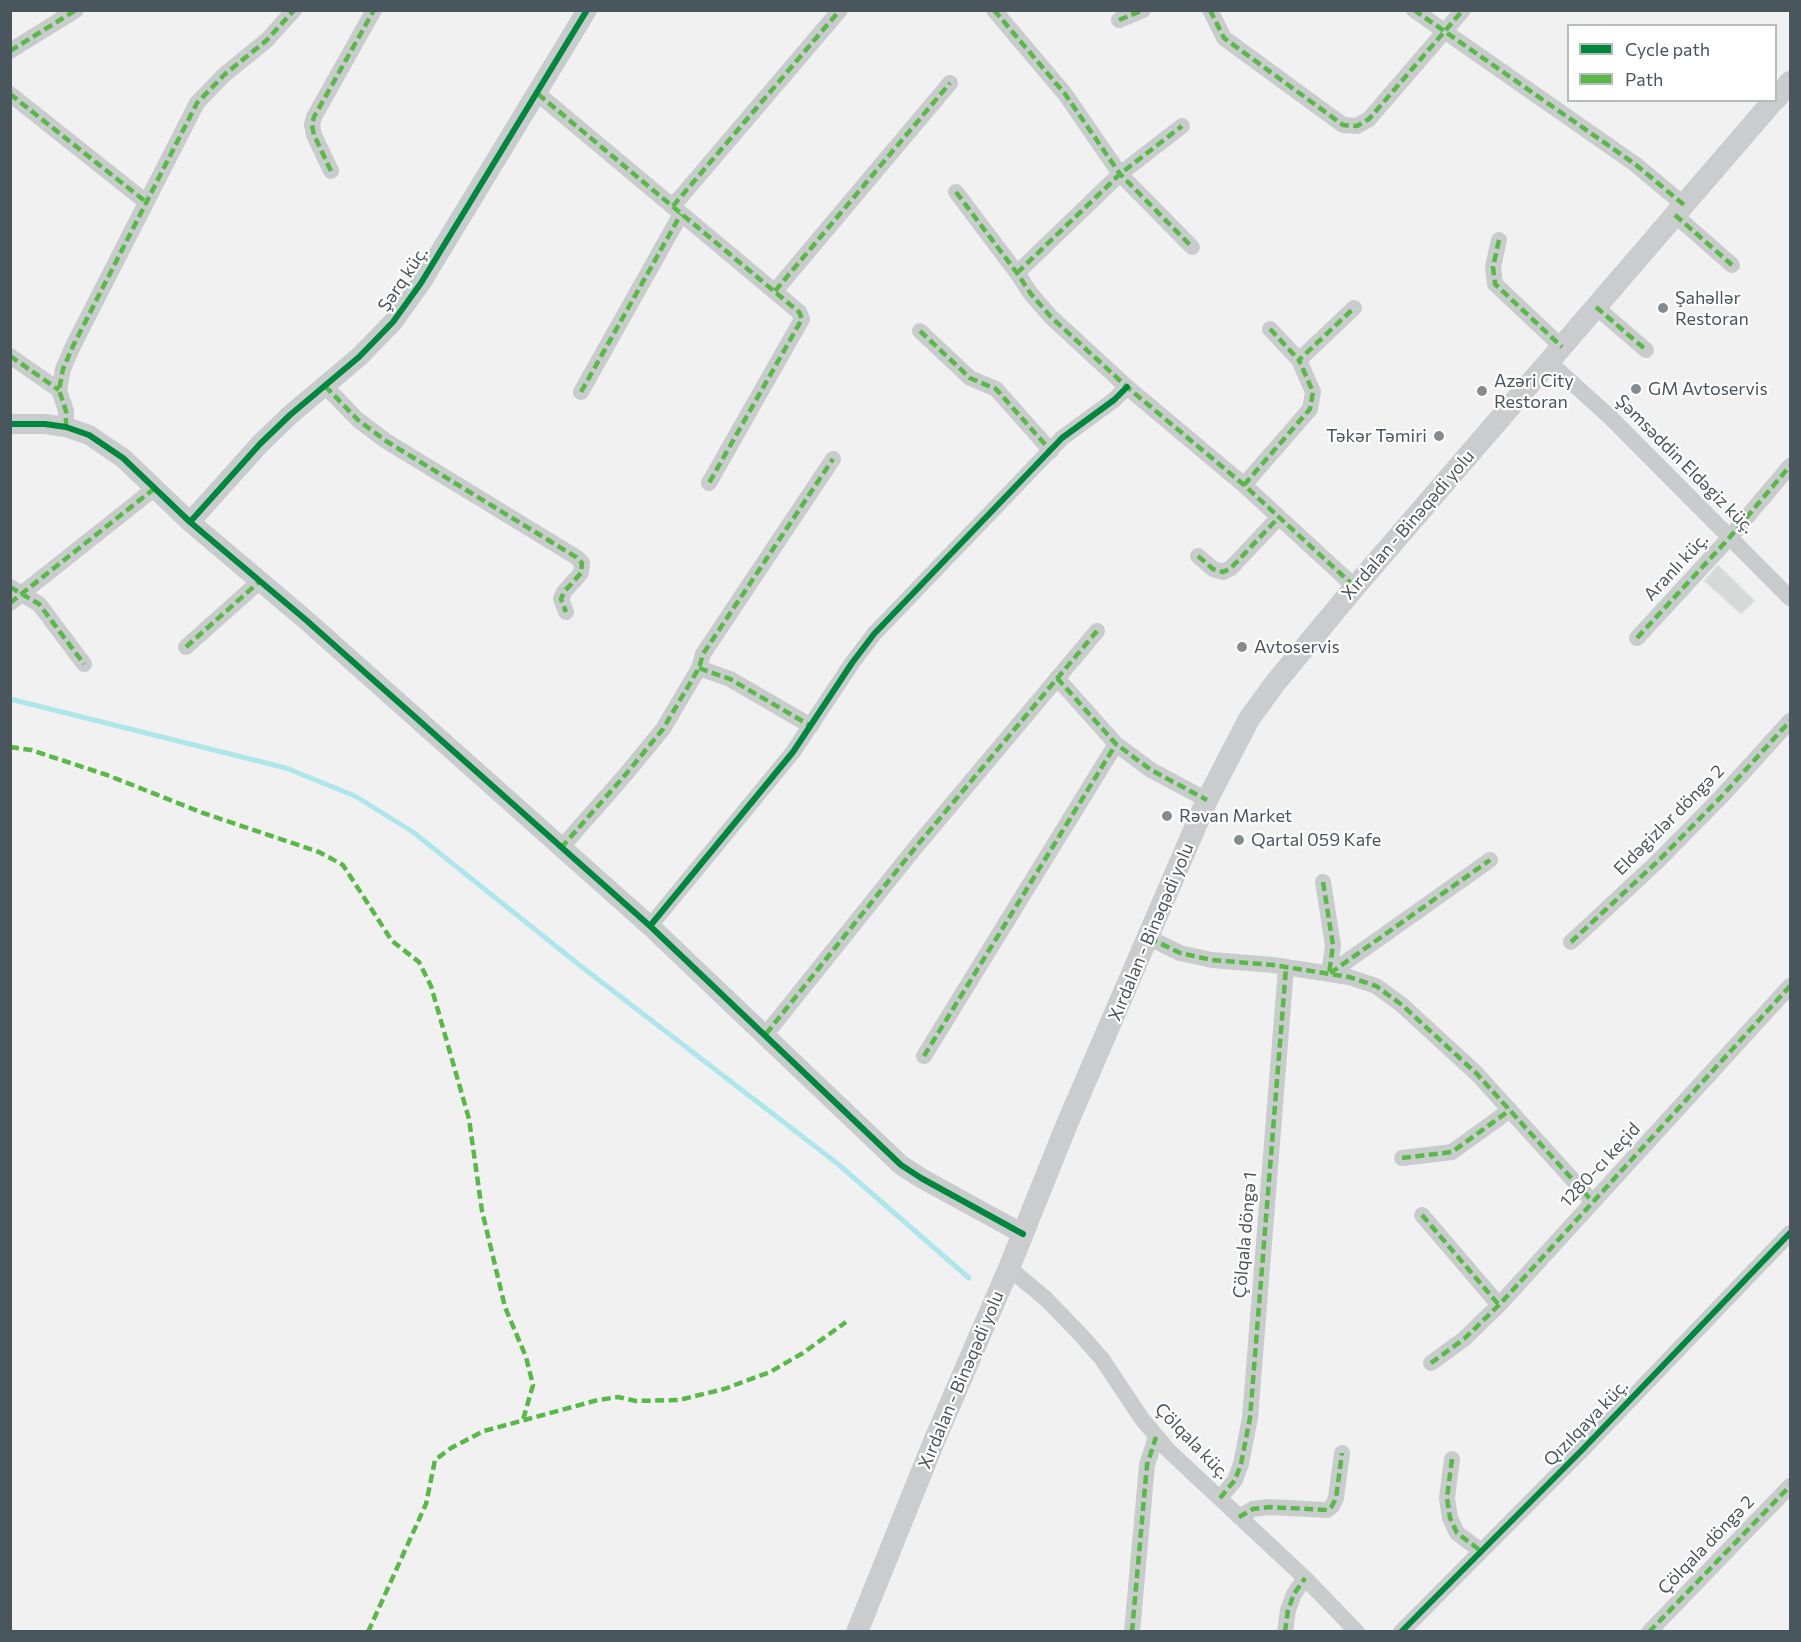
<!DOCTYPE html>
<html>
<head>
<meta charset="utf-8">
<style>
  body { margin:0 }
  #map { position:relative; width:1801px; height:1642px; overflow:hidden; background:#f1f1f1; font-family:Commissioner,sans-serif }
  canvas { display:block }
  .frame { position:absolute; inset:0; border:12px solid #49565d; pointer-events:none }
  .legend { position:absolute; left:1567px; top:24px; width:210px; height:78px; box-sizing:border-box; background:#fff; border:2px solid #b6bbbe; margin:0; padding:8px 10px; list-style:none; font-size:18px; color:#49565d }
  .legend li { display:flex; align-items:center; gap:12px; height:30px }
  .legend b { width:30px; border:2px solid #b6bbbe }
</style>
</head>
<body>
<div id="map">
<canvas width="1801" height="1642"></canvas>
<div class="frame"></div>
<ul class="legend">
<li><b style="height:8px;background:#00873e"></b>Cycle path</li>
<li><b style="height:8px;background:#58b947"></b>Path</li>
</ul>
</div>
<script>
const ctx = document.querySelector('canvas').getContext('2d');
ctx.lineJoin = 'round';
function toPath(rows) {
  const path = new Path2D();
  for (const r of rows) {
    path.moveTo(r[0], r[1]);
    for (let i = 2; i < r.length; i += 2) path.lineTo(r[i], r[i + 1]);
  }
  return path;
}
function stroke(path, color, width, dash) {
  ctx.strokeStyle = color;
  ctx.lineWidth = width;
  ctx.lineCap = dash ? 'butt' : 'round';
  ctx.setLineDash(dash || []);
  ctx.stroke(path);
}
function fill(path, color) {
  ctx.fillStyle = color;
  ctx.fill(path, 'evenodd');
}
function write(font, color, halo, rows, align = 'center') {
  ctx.font = font + ' Commissioner,sans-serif';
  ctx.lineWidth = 4.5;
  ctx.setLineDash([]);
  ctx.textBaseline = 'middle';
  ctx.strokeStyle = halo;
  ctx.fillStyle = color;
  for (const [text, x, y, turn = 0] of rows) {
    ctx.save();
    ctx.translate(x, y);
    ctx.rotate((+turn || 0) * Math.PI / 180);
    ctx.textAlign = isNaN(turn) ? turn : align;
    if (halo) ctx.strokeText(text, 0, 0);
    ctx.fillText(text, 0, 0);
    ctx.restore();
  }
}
stroke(toPath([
  [10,699,286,768,355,796,413,832,582,967,838,1164,969,1278]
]), '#ade6eb', 5);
const building = toPath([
  [1718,565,1755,601,1741,614,1704,581,1718,565]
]);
fill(building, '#d7d9d9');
stroke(building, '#e2e3e4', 1.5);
stroke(toPath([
  [994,10,1065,94,1120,174,1192,247],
  [1210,10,1224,38,1343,125,1357,126,1369,119,1463,10],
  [1414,10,1635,164,1684,205],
  [1119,20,1143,10],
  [10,51,76,10],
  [10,94,146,202],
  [538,94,799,312,802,319,709,483],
  [331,171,314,135,312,125,314,117,374,10],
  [956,192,1017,273,1031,294,1051,317,1127,387,1244,485,1355,587],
  [673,206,840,10],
  [1675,215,1732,265],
  [1499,240,1493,267,1495,284,1562,347],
  [1017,273,1120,174,1182,126],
  [775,291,950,83],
  [1596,307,1646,350],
  [1270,329,1299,360],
  [920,331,970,378,996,389,1051,451],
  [10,356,59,390],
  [1549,362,1611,418,1790,598],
  [325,386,358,420,386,441,576,557,582,563,581,573,564,592,561,599,566,612],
  [581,392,681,214],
  [66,427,66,411,59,390,63,369,73,346,197,103,224,75,267,40,294,10],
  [1244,485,1310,409,1313,392,1299,360,1354,308],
  [1198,556,1213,569,1223,572,1231,568,1279,517],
  [10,587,39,604,84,664],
  [10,603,155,488],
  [1637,638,1730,537,1790,466],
  [186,647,260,581],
  [699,668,730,679,811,726],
  [1057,678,1116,744,1151,770,1207,800],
  [561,848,626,774,663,729,699,668,703,654,833,459],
  [1323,882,1333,945,1329,974,1490,860],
  [650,926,793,752,852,663,874,634,1062,438,1114,400,1127,387],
  [1149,938,1180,953,1212,960,1273,965,1349,977,1376,986,1402,1005,1477,1074,1592,1201],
  [1571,942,1658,861,1721,797,1790,721],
  [766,1034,915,848,1097,631],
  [924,1056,1116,744],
  [1402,1158,1452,1152,1510,1110],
  [1422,1215,1499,1305],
  [1009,1268,1046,1299,1080,1334,1102,1359,1142,1419,1168,1450,1305,1578,1357,1632],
  [1431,1363,1464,1339,1499,1305,1790,986],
  [1452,1459,1447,1498,1450,1518,1457,1533,1481,1551],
  [1220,1498,1235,1480,1241,1464,1250,1418,1286,968],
  [1239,1517,1253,1509,1269,1507,1327,1510,1332,1506,1336,1498,1342,1453],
  [1132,1632,1147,1465,1156,1437],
  [1285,1632,1288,1610,1294,1594,1305,1578],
  [1401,1632,1582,1450,1790,1233],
  [1649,1632,1790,1486]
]), '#c9cccd', 16);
stroke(toPath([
  [10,424,45,424,66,427,89,435,123,458,190,522,306,620,650,926,901,1165,921,1178,1023,1234],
  [190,522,260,444,290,415,359,357,393,322,421,283,587,10]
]), '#c9cccd', 20);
stroke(toPath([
  [1776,99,1790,82],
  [857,1632,935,1439,1009,1268,1067,1124,1207,800,1249,719,1276,682,1355,587,1774,100]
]), '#caccce', 22);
stroke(toPath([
  [994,10,1065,94,1120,174,1192,247],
  [1210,10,1224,38,1343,125,1357,126,1369,119,1463,10],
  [1414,10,1635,164,1684,205],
  [1119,20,1143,10],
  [10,51,76,10],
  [10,94,146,202],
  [538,94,799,312,802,319,709,483],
  [331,171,314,135,312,125,314,117,374,10],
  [956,192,1017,273,1031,294,1051,317,1127,387,1244,485,1355,587],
  [673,206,840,10],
  [1675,215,1732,265],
  [1499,240,1493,267,1495,284,1562,347],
  [1017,273,1120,174,1182,126],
  [775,291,950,83],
  [1596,307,1646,350],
  [1270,329,1299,360],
  [920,331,970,378,996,389,1051,451],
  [10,356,59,390],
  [325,386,358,420,386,441,576,557,582,563,581,573,564,592,561,599,566,612],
  [581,392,681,214],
  [66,427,66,411,59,390,63,369,73,346,197,103,224,75,267,40,294,10],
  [1244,485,1310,409,1313,392,1299,360,1354,308],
  [1198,556,1213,569,1223,572,1231,568,1279,517],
  [10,587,39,604,84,664],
  [10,603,155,488],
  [1637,638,1730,537,1790,466],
  [186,647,260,581],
  [699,668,730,679,811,726],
  [1057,678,1116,744,1151,770,1207,800],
  [10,747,31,750,107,775,203,813,319,852,343,865,392,941,419,962,431,986,469,1119,482,1211,505,1307,526,1357,533,1385,523,1420],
  [561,848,626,774,663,729,699,668,703,654,833,459],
  [1323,882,1333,945,1329,974,1490,860],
  [1149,938,1180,953,1212,960,1273,965,1349,977,1376,986,1402,1005,1477,1074,1592,1201],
  [1571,942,1658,861,1721,797,1790,721],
  [766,1034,915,848,1097,631],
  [924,1056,1116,744],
  [1402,1158,1452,1152,1510,1110],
  [1422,1215,1499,1305],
  [1431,1363,1464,1339,1499,1305,1790,986],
  [1452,1459,1447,1498,1450,1518,1457,1533,1481,1551],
  [1220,1498,1235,1480,1241,1464,1250,1418,1286,968],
  [1239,1517,1253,1509,1269,1507,1327,1510,1332,1506,1336,1498,1342,1453],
  [368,1632,426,1504,435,1460,451,1448,484,1431,598,1400,618,1397,636,1401,679,1400,724,1389,770,1372,803,1353,846,1322],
  [1132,1632,1147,1465,1156,1437],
  [1285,1632,1288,1610,1294,1594,1305,1578],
  [1649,1632,1790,1486]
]), '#58b947', 4.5, [9, 4.5]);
stroke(toPath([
  [10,424,45,424,66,427,89,435,123,458,190,522,306,620,650,926,901,1165,921,1178,1023,1234],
  [190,522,260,444,290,415,359,357,393,322,421,283,587,10],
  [650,926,793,752,852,663,874,634,1062,438,1114,400,1127,387],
  [1401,1632,1582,1450,1790,1233]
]), '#00873e', 6);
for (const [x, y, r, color] of [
  [1663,308,6,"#848c91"],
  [1636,389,6,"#848c91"],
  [1482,391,6,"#848c91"],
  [1439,436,6,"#848c91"],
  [1242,647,6,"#848c91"],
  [1167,816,6,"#848c91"],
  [1239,840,6,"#848c91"]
]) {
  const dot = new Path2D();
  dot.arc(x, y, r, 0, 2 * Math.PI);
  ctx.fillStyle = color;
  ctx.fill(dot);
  stroke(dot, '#fff', 2);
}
write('18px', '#49565d', '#fff', [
  ["Şərq küç.",403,279,-56],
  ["Şəmsəddin Eldəgiz küç.",1685,464,45],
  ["Xırdalan - Binəqədi yolu",1408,525,-49],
  ["Aranlı küç.",1676,567,-47],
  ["Eldəgizlər döngə 2",1669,820,-45],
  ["Xırdalan - Binəqədi yolu",1151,932,-67],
  ["1280-cı keçid",1600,1165,-47],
  ["Çölqala döngə 1",1245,1235,-85],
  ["Xırdalan - Binəqədi yolu",961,1380,-67],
  ["Qızılqaya küç.",1586,1423,-46],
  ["Çölqala küç.",1192,1441,46],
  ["Çölqala döngə 2",1706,1545,-46]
]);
write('18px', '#49565d', '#fff', [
  ["Şahəllər",1675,298],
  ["Restoran",1675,319],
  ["Azəri City",1494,381],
  ["Restoran",1494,402],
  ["GM Avtoservis",1648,389],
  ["Təkər Təmiri",1427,436,"right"],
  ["Avtoservis",1254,647],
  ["Rəvan Market",1179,816],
  ["Qartal 059 Kafe",1251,840]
], 'left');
</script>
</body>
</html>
